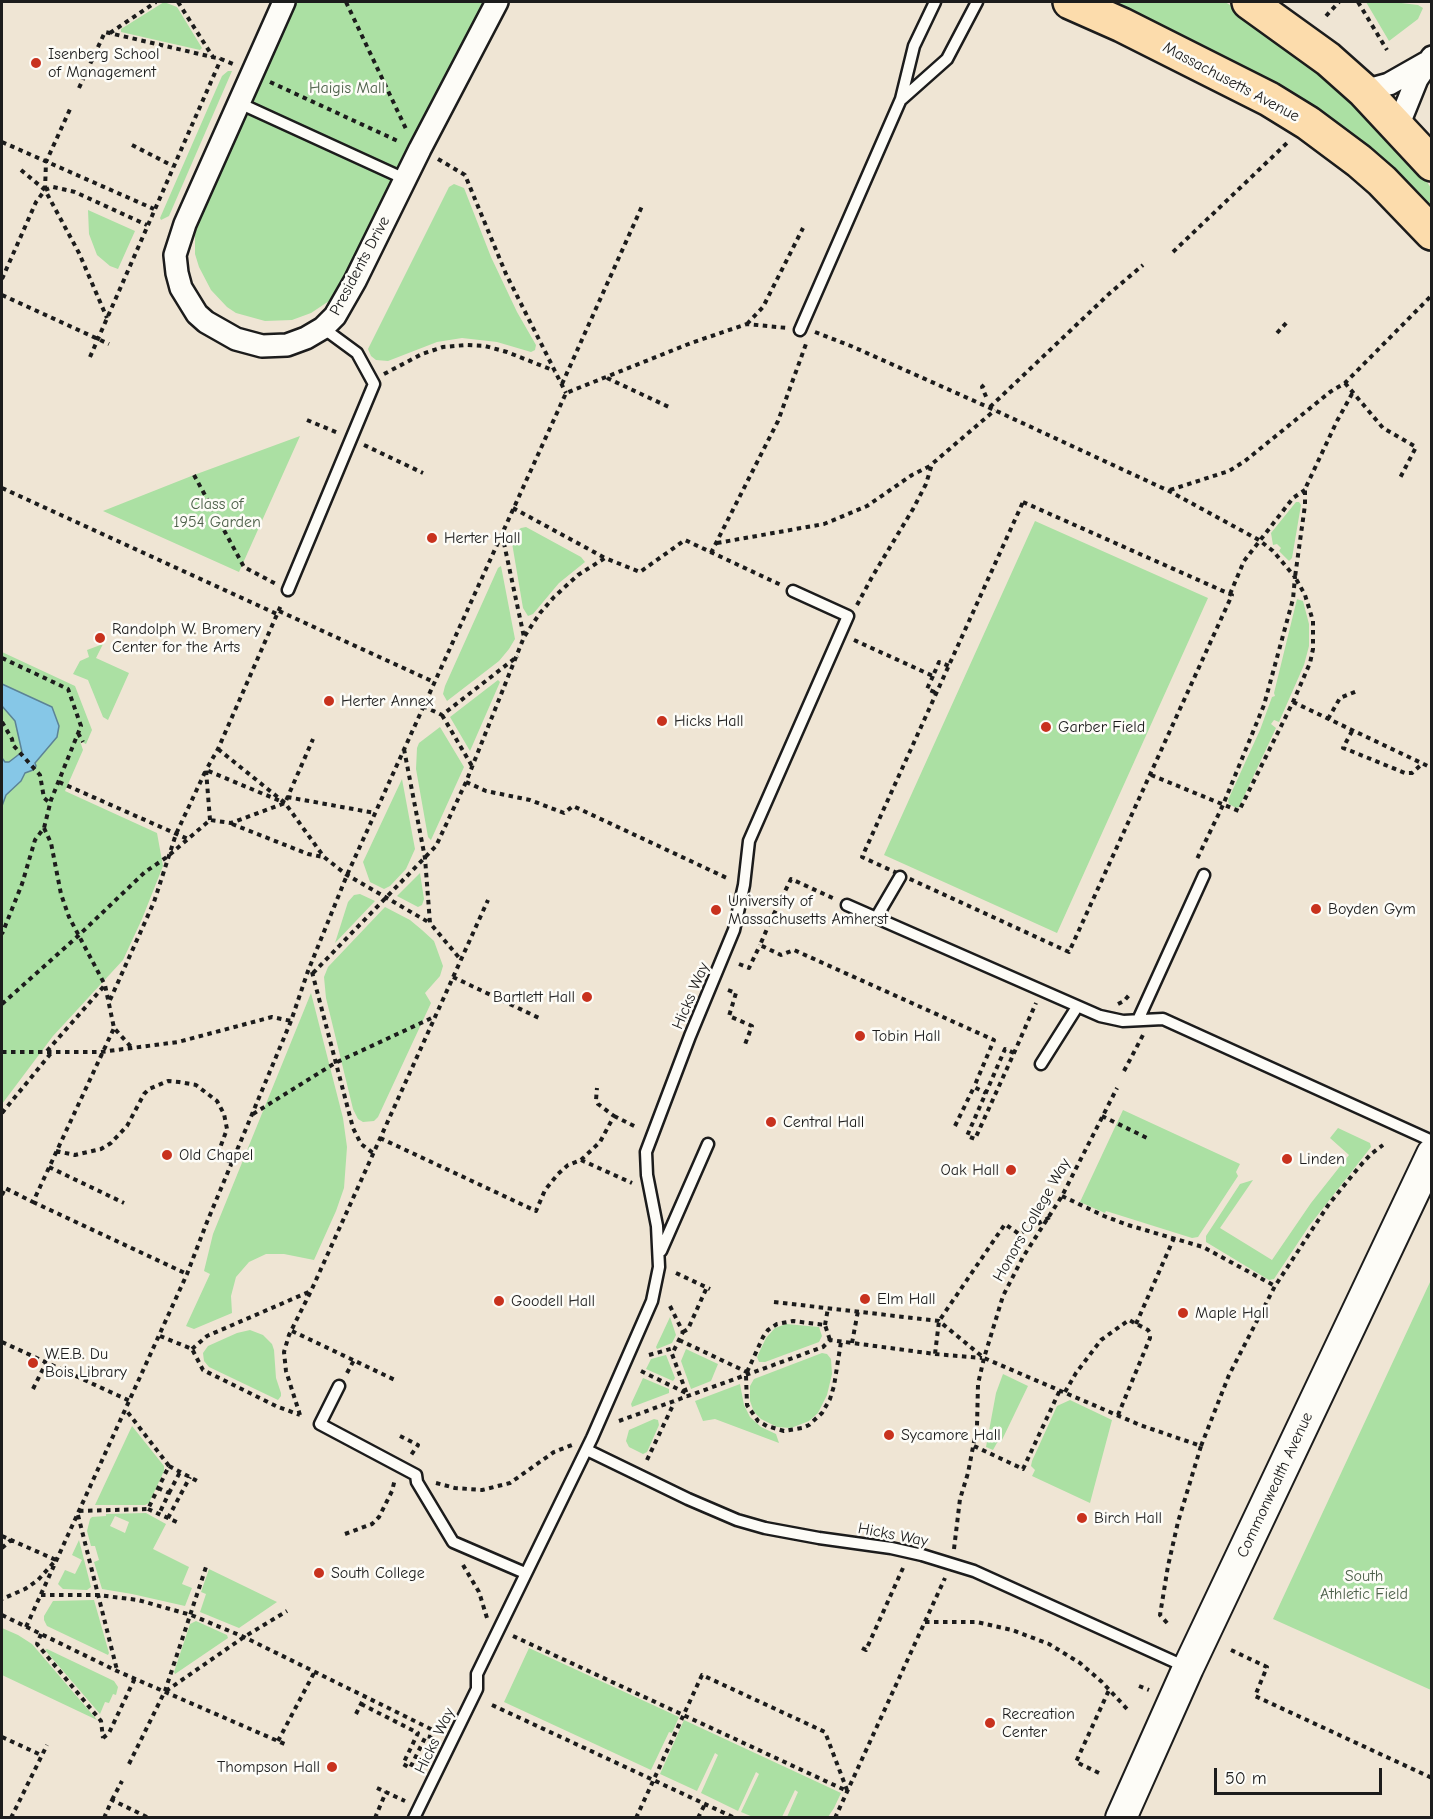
<!DOCTYPE html>
<html>
<head>
<meta charset="utf-8">
<style>
  body { margin:0 }
  #map { position:relative; width:1433px; height:1819px; overflow:hidden; background:#fdfcf7; font-family:"Comic Neue",sans-serif }
  canvas { display:block }
  .frame { position:absolute; inset:0; border:3px solid #1c1c1c; pointer-events:none }
  .scale { position:absolute; left:1214px; top:1768px; width:168px; height:27px; box-sizing:border-box; border:3px solid #1c1c1c; border-top:0; padding-left:8px; font-size:18px; line-height:21px; white-space:nowrap; color:#1c1c1c; -webkit-text-stroke:4px #fdfcf7; paint-order:stroke }
</style>
</head>
<body>
<div id="map">
<canvas width="1433" height="1819"></canvas>
<div class="frame"></div>
<div class="scale">50 m</div>
</div>
<script>
const ctx = document.querySelector('canvas').getContext('2d');
ctx.lineJoin = 'round';
function fill(path, color) {
  ctx.fillStyle = color;
  ctx.fill(path, 'evenodd');
}
function toPath(rows) {
  const path = new Path2D();
  for (const r of rows) {
    path.moveTo(r[0], r[1]);
    for (let i = 2; i < r.length; i += 2) path.lineTo(r[i], r[i + 1]);
  }
  return path;
}
function stroke(path, color, width, dash) {
  ctx.strokeStyle = color;
  ctx.lineWidth = width;
  ctx.lineCap = dash ? 'butt' : 'round';
  ctx.setLineDash(dash || []);
  ctx.stroke(path);
}
function write(font, color, halo, rows, align = 'center') {
  ctx.font = font + ' "Comic Neue",sans-serif';
  ctx.lineWidth = 5;
  ctx.setLineDash([]);
  ctx.textBaseline = 'middle';
  ctx.strokeStyle = halo;
  ctx.fillStyle = color;
  for (const [text, x, y, turn = 0] of rows) {
    ctx.save();
    ctx.translate(x, y);
    ctx.rotate((+turn || 0) * Math.PI / 180);
    ctx.textAlign = isNaN(turn) ? turn : align;
    if (halo) ctx.strokeText(text, 0, 0);
    ctx.fillText(text, 0, 0);
    ctx.restore();
  }
}
fill(toPath([
  [2,2,1431,2,1431,1817,2,1817]
]), '#efe5d4');
fill(toPath([
  [164,2,177,7,202,48,200,50,121,32,121,29],
  [295,2,483,2,341,285,329,301,311,313,292,320,265,321,236,313,227,307,211,290,199,267,195,254,195,235,199,219],
  [1099,2,1225,2,1230,5,1282,41,1342,92,1423,176,1431,188,1431,211],
  [1366,2,1393,2,1418,5,1423,8,1418,19,1389,41],
  [228,71,232,71,169,216,161,220,160,218,222,76],
  [454,184,464,188,491,257,517,312,536,345,535,350,531,352,497,342,462,338,437,342,388,361,376,360,371,356,368,349,449,187],
  [88,210,135,231,118,269,110,266,97,255,89,234],
  [300,436,239,572,103,511,194,475],
  [1296,502,1299,502,1301,505,1292,558,1289,561,1279,551,1281,548,1277,544,1273,545,1271,533],
  [1035,521,1208,598,1057,933,884,855],
  [526,527,581,557,585,562,559,583,533,614,528,616,523,608,512,543,515,532,521,528],
  [501,566,515,639,509,649,499,661,447,701,443,694,445,686,498,568],
  [1297,599,1303,601,1309,624,1309,646,1304,665,1279,722,1274,720,1271,724,1276,728,1239,807,1236,808,1229,804,1228,800,1260,730,1272,697,1275,696,1274,693],
  [103,644,96,658,129,673,108,720,103,717,88,680,73,674,80,661,89,657,87,650],
  [2,652,75,686,92,730,86,744,80,741,83,750,65,791,157,833,163,866,142,919,123,960,53,1036,2,1104],
  [498,680,500,682,470,751,450,717],
  [440,727,464,767,431,840,428,837,416,769,417,748,419,743],
  [402,779,415,849,406,869,390,886,384,889,370,882,363,862],
  [420,873,424,899,422,905,418,907,397,896],
  [360,894,375,901,335,943,348,902,354,895],
  [385,907,410,920,422,930,434,941,443,966,440,976,425,993,431,1003,378,1117,374,1121,363,1122,358,1119,353,1109,326,998,324,977,328,967],
  [311,993,343,1118,347,1147,344,1188,336,1211,314,1260,284,1254,266,1254,249,1262,236,1277,231,1296,232,1313,194,1329,186,1326,210,1274,204,1271,213,1234],
  [1123,1110,1240,1164,1236,1172,1238,1176,1198,1237,1192,1238,1106,1211,1105,1213,1080,1202],
  [1338,1128,1370,1143,1371,1147,1309,1226,1274,1279,1269,1280,1206,1242,1206,1236,1240,1184,1253,1180,1220,1228,1272,1260,1311,1203,1349,1155,1330,1138],
  [1431,1280,1431,1690,1273,1619],
  [670,1317,676,1335,672,1343,657,1349,656,1347],
  [786,1324,819,1327,822,1336,819,1342,765,1362,759,1362,757,1357,766,1338,775,1328],
  [250,1330,263,1335,272,1344,274,1350,276,1378,281,1393,281,1396,278,1400,209,1367,204,1361,203,1353,208,1346,237,1333],
  [686,1349,718,1364,711,1381,691,1389,681,1361],
  [822,1353,827,1354,831,1359,832,1374,827,1395,818,1413,809,1421,791,1428,777,1427,761,1419,754,1412,750,1401,750,1386,754,1379],
  [666,1355,675,1378,673,1381,646,1369,651,1359],
  [1003,1374,1028,1386,1001,1442,998,1441,993,1450,986,1447,996,1393],
  [643,1378,669,1389,669,1393,632,1407,631,1404],
  [740,1384,744,1405,750,1417,761,1427,776,1434,779,1443,715,1419,703,1421,695,1401],
  [1070,1400,1112,1420,1090,1503,1032,1476,1035,1470,1031,1466,1032,1461,1057,1406],
  [654,1419,658,1420,659,1425,647,1452,643,1454,629,1447,626,1441,629,1430],
  [132,1426,164,1466,164,1471,149,1503,145,1505,95,1505],
  [146,1513,166,1524,153,1549,189,1567,182,1584,192,1588,185,1606,132,1594,102,1589,94,1562,99,1560,95,1546,91,1546,87,1531,90,1519,92,1517,106,1516,106,1514],
  [115,1516,129,1522,125,1533,110,1526],
  [79,1540,91,1587,87,1590,63,1589,58,1584,65,1570,75,1574,82,1560,72,1555],
  [209,1569,277,1602,239,1628,200,1612,206,1594,201,1592],
  [94,1600,109,1653,108,1655,47,1626,44,1620,44,1616,53,1601],
  [196,1621,227,1635,228,1638,175,1674,174,1672,190,1624],
  [2,1628,18,1635,32,1644,97,1720,2,1675],
  [529,1648,679,1717,672,1733,669,1732,651,1770,504,1702],
  [47,1649,114,1681,118,1687,116,1695,113,1694,109,1703,105,1702,100,1714,45,1650],
  [684,1720,841,1793,834,1808,828,1817,787,1817,798,1792,795,1790,782,1817,753,1817,741,1812,759,1774,756,1772,738,1811,701,1793,718,1755,715,1753,697,1791,660,1774]
]), '#abe0a3');
const water = toPath([
  [2,684,52,707,59,726,57,737,35,763,36,766,33,770,25,773,21,781,6,795,2,806,2,758,5,762,9,762,22,752,15,721,2,706,2,684]
]);
fill(water, '#86c7e7');
stroke(water, '#5c8396', 1.5);
const service = toPath([
  [902,99,947,59,977,2],
  [239,103,405,179],
  [800,330,901,99,914,46,935,2],
  [288,590,374,384,357,353,323,328],
  [847,905,1100,1016,1123,1021,1163,1019,1174,1024,1432,1141],
  [876,918,900,877],
  [1138,1020,1204,875],
  [1041,1064,1077,1007],
  [661,1251,708,1144],
  [339,1386,320,1424,416,1475,417,1482,453,1542,525,1573],
  [587,1450,688,1499,737,1520,765,1528,819,1538,891,1548,922,1555,974,1571,1186,1667],
  [414,1818,477,1689,477,1674,592,1438,652,1301,659,1267,657,1226,647,1175,646,1152,690,1036,734,930,744,885,749,841,848,616,793,591]
]);
const minor = toPath([
  [284,2,185,224,175,255,177,273,181,288,197,314,206,322,236,339,262,346,287,345,306,338,323,328,335,316,355,281,420,149,497,2],
  [1364,91,1389,84,1426,63],
  [1398,126,1417,79,1432,57]
]);
const secondary = toPath([
  [1121,1818,1188,1668,1432,1154]
]);
const primary = toPath([
  [1070,2,1122,25,1269,99,1308,123,1359,161,1382,181,1432,233],
  [1249,2,1328,59,1364,91,1432,164]
]);
stroke(service, '#1c1c1c', 15);
stroke(minor, '#1c1c1c', 26);
stroke(secondary, '#1c1c1c', 34);
stroke(primary, '#1c1c1c', 38);
stroke(toPath([
  [178,2,213,57],
  [346,2,407,131],
  [1358,2,1387,50],
  [1431,2,1432,2],
  [1326,16,1339,2],
  [110,33,156,2],
  [270,82,400,142],
  [79,88,105,32,221,59,233,64],
  [2,142,154,209],
  [132,145,173,166],
  [438,159,465,175,506,274,566,393],
  [21,170,45,190,79,253,107,318],
  [45,190,46,162,71,107],
  [1173,252,1287,143],
  [2,279,36,202,45,190,53,187,75,192,147,225],
  [2,295,109,344],
  [747,324,763,307,803,228],
  [815,332,851,346,990,408,1169,491,1259,540,1273,551,1295,577,1293,599,1264,705,1223,805,1196,861],
  [1277,333,1288,321],
  [90,357,221,59],
  [384,374,422,354,443,347,466,345,485,346,507,352,555,371],
  [607,378,671,408],
  [1345,383,1383,428,1416,447,1400,478],
  [562,384,643,204],
  [984,385,982,387,987,399],
  [990,407,1110,293,1143,265],
  [307,420,338,433],
  [364,445,423,473],
  [194,475,244,567,276,584],
  [2,488,277,614],
  [1170,490,1229,471,1245,461,1330,392,1345,383,1432,295],
  [1023,502,1232,595,1069,952,862,857,1023,502],
  [513,508,605,558],
  [502,534,524,637],
  [717,543,824,524,867,506,912,475,932,465],
  [711,553,778,421,806,344],
  [1230,594,1244,561,1293,498,1305,490],
  [857,605,872,577,913,509,926,484,932,464,995,410],
  [279,611,434,682],
  [854,640,933,676,939,662,949,666],
  [2,658,68,689,81,726,51,800,44,828,35,840,22,884,2,934],
  [933,676,927,689,937,693],
  [1293,702,1432,768],
  [423,706,442,715,518,656],
  [442,715,472,766],
  [1328,719,1340,698,1357,691],
  [2,722,12,739,13,745,40,775,44,798,50,803],
  [1352,731,1343,748,1351,751,1405,773,1412,773,1422,764],
  [78,733,83,742],
  [218,749,285,803,324,857,347,875,430,923],
  [404,749,425,858,430,923,461,960],
  [1151,775,1239,811,1293,702,1310,663,1313,649,1313,621,1305,595,1295,577,1305,505,1305,489,1337,421,1353,392],
  [59,782,188,839],
  [466,782,486,791,530,800,564,813,573,806,729,879],
  [287,797,375,813],
  [210,820,206,770,218,749,282,603],
  [232,824,308,854,323,857],
  [44,828,51,843,61,894,69,917,105,985,114,1028,132,1048],
  [761,918,770,922,791,879,835,899],
  [770,922,760,945,781,955,794,950,994,1040,974,1087],
  [739,964,749,968,760,945],
  [312,972,353,1128,361,1144,373,1153],
  [313,973,436,846,466,782,524,637,540,613,554,597,578,575,605,558,640,572,685,540,781,585],
  [453,977,539,1018],
  [728,990,736,993,729,1016,752,1026,744,1047],
  [110,1000,154,902,176,834,206,770,285,803],
  [2,1004,78,936,145,872,167,857,210,820,231,823,285,803,313,739],
  [1118,1004,1124,1001,1130,994],
  [47,1051,105,985],
  [2,1052,101,1052,178,1042,272,1017,291,1021],
  [1014,1053,1005,1049,967,1136,975,1139,1014,1053,1036,1003],
  [1124,1071,1143,1035],
  [2,1113,52,1052],
  [253,1114,335,1063,436,1016],
  [614,1116,638,1128],
  [1102,1116,1149,1139],
  [955,1126,974,1087,986,1093],
  [380,1138,536,1211,545,1190,558,1174,568,1165,581,1160,632,1183],
  [56,1151,75,1155,101,1149,111,1143,127,1126,144,1094,149,1089,168,1081,179,1082,196,1085,217,1101,224,1114,227,1129,217,1156,231,1162],
  [581,1160,600,1142,614,1116,598,1104,596,1100,597,1088],
  [49,1167,124,1203],
  [2,1195,5,1188,33,1202,114,1028],
  [1062,1196,1104,1216,1128,1225,1203,1247,1275,1286],
  [33,1202,187,1274],
  [676,1273,710,1289],
  [774,1302,939,1321,984,1358,1140,1425,1201,1446,1178,1522,1168,1566,1160,1615,1168,1624],
  [670,1306,683,1332,672,1354,688,1397],
  [1136,1324,1174,1238],
  [825,1325,828,1308],
  [292,1331,395,1380],
  [683,1332,688,1329,707,1287],
  [160,1336,192,1349,203,1370,276,1406,300,1415],
  [679,1340,749,1373],
  [2,1342,130,1401],
  [852,1343,858,1311],
  [192,1349,207,1336,311,1291],
  [935,1354,982,1358],
  [649,1355,674,1348],
  [641,1371,686,1393],
  [747,1372,763,1337,768,1330,777,1324,793,1321,825,1325,830,1340],
  [347,1373,354,1360],
  [746,1376,747,1405,758,1421,767,1426,784,1431,802,1428,809,1425,822,1413,830,1399,834,1386,841,1342],
  [33,1389,46,1363],
  [1065,1392,1076,1373,1101,1340,1129,1320,1148,1330,1150,1333,1150,1338,1118,1415],
  [300,1415,286,1371,284,1352,289,1335,311,1291,488,900],
  [619,1421,823,1347,830,1340,935,1354,939,1321,1005,1224,1019,1234,1050,1217],
  [400,1436,418,1445,411,1455],
  [974,1446,1023,1469,1060,1390],
  [1201,1446,1229,1375,1275,1286,1329,1204,1359,1167,1371,1154,1383,1145],
  [647,1460,674,1403],
  [169,1466,199,1482],
  [436,1483,455,1488,482,1490,510,1483,554,1452,572,1445],
  [158,1488,169,1493,159,1514],
  [169,1493,180,1472],
  [148,1509,179,1523],
  [79,1511,148,1509,169,1466,126,1410],
  [78,1515,117,1670],
  [168,1518,190,1477],
  [345,1534,372,1524,379,1517,392,1491,395,1479],
  [2,1536,56,1560,38,1580,25,1589,2,1599],
  [2,1548,11,1540],
  [954,1549,960,1499,968,1473,977,1426,978,1384,984,1358,1003,1296,1023,1257,1062,1196,1117,1088],
  [463,1565,479,1592,487,1618],
  [41,1595,98,1595,138,1600,191,1615,244,1637,437,1732],
  [2,1615,117,1671,287,1745],
  [925,1622,977,1622,1012,1630,1049,1644,1080,1663,1102,1682,1128,1710],
  [26,1627,187,1274,207,1222,291,1021,308,971,347,875,566,393,691,343,741,326,747,324,787,328],
  [41,1634,37,1644,101,1721,103,1738],
  [513,1636,847,1791],
  [862,1648,866,1650,903,1568],
  [1231,1650,1267,1667,1255,1696,1432,1778],
  [1139,1686,1149,1690],
  [166,1691,244,1637,287,1611],
  [361,1704,418,1733,403,1764,410,1768,426,1736,431,1737,434,1730],
  [492,1705,735,1818],
  [356,1714,365,1696],
  [2,1737,41,1755],
  [103,1738,109,1733,135,1678],
  [278,1741,315,1671],
  [129,1764,165,1691,207,1564],
  [1099,1773,1076,1762,1109,1690],
  [377,1788,405,1801],
  [112,1800,122,1781],
  [11,1818,47,1745],
  [104,1818,112,1800,149,1818],
  [375,1818,386,1792],
  [636,1818,702,1675,825,1732,847,1790],
  [698,1818,705,1804],
  [835,1818,945,1578]
]), '#1c1c1c', 4, [4.5, 4.5]);
stroke(service, '#fdfcf7', 10);
stroke(minor, '#fdfcf7', 21);
stroke(secondary, '#fdfcf7', 30);
stroke(primary, '#fcdcac', 33);
for (const [x, y, r, color] of [
  [36,63,6,"#c8321e"],
  [432,538,6,"#c8321e"],
  [100,638,6,"#c8321e"],
  [329,701,6,"#c8321e"],
  [662,721,6,"#c8321e"],
  [1046,727,6,"#c8321e"],
  [1316,909,6,"#c8321e"],
  [716,910,6,"#c8321e"],
  [587,997,6,"#c8321e"],
  [860,1036,6,"#c8321e"],
  [771,1122,6,"#c8321e"],
  [167,1155,6,"#c8321e"],
  [1287,1159,6,"#c8321e"],
  [1011,1170,6,"#c8321e"],
  [865,1299,6,"#c8321e"],
  [499,1301,6,"#c8321e"],
  [1183,1313,6,"#c8321e"],
  [33,1363,6,"#c8321e"],
  [889,1435,6,"#c8321e"],
  [1082,1518,6,"#c8321e"],
  [319,1573,6,"#c8321e"],
  [990,1723,6,"#c8321e"],
  [332,1767,6,"#c8321e"]
]) {
  const dot = new Path2D();
  dot.arc(x, y, r, 0, 2 * Math.PI);
  ctx.fillStyle = color;
  ctx.fill(dot);
  stroke(dot, '#fdfcf7', 2);
}
write('16px', '#1c1c1c', '#fdfcf7', [
  ["Isenberg School",48,54],
  ["of Management",48,72],
  ["Herter Hall",444,538],
  ["Randolph W. Bromery",112,629],
  ["Center for the Arts",112,647],
  ["Herter Annex",341,701],
  ["Hicks Hall",674,721],
  ["Garber Field",1058,727],
  ["University of",728,901],
  ["Massachusetts Amherst",728,919],
  ["Boyden Gym",1328,909],
  ["Bartlett Hall",575,997,"right"],
  ["Tobin Hall",872,1036],
  ["Central Hall",783,1122],
  ["Old Chapel",179,1155],
  ["Linden",1299,1159],
  ["Oak Hall",999,1170,"right"],
  ["Elm Hall",877,1299],
  ["Goodell Hall",511,1301],
  ["Maple Hall",1195,1313],
  ["W.E.B. Du",45,1354],
  ["Bois Library",45,1372],
  ["Sycamore Hall",901,1435],
  ["Birch Hall",1094,1518],
  ["South College",331,1573],
  ["Recreation",1002,1714],
  ["Center",1002,1732],
  ["Thompson Hall",320,1767,"right"]
], 'left');
write('16px', '#1c1c1c', '#fdfcf7', [
  ["Massachusetts Avenue",1231,82,28],
  ["Presidents Drive",360,266,-62],
  ["Hicks Way",691,996,-67],
  ["Honors College Way",1032,1220,-60],
  ["Commonwealth Avenue",1275,1485,-65],
  ["Hicks Way",893,1535,11],
  ["Hicks Way",435,1741,-64]
]);
write('16px', '#4e614b', '#fdfcf7', [
  ["Haigis Mall",347,88],
  ["Class of",217,504],
  ["1954 Garden",217,522],
  ["South",1364,1576],
  ["Athletic Field",1364,1594]
]);
</script>
</body>
</html>
